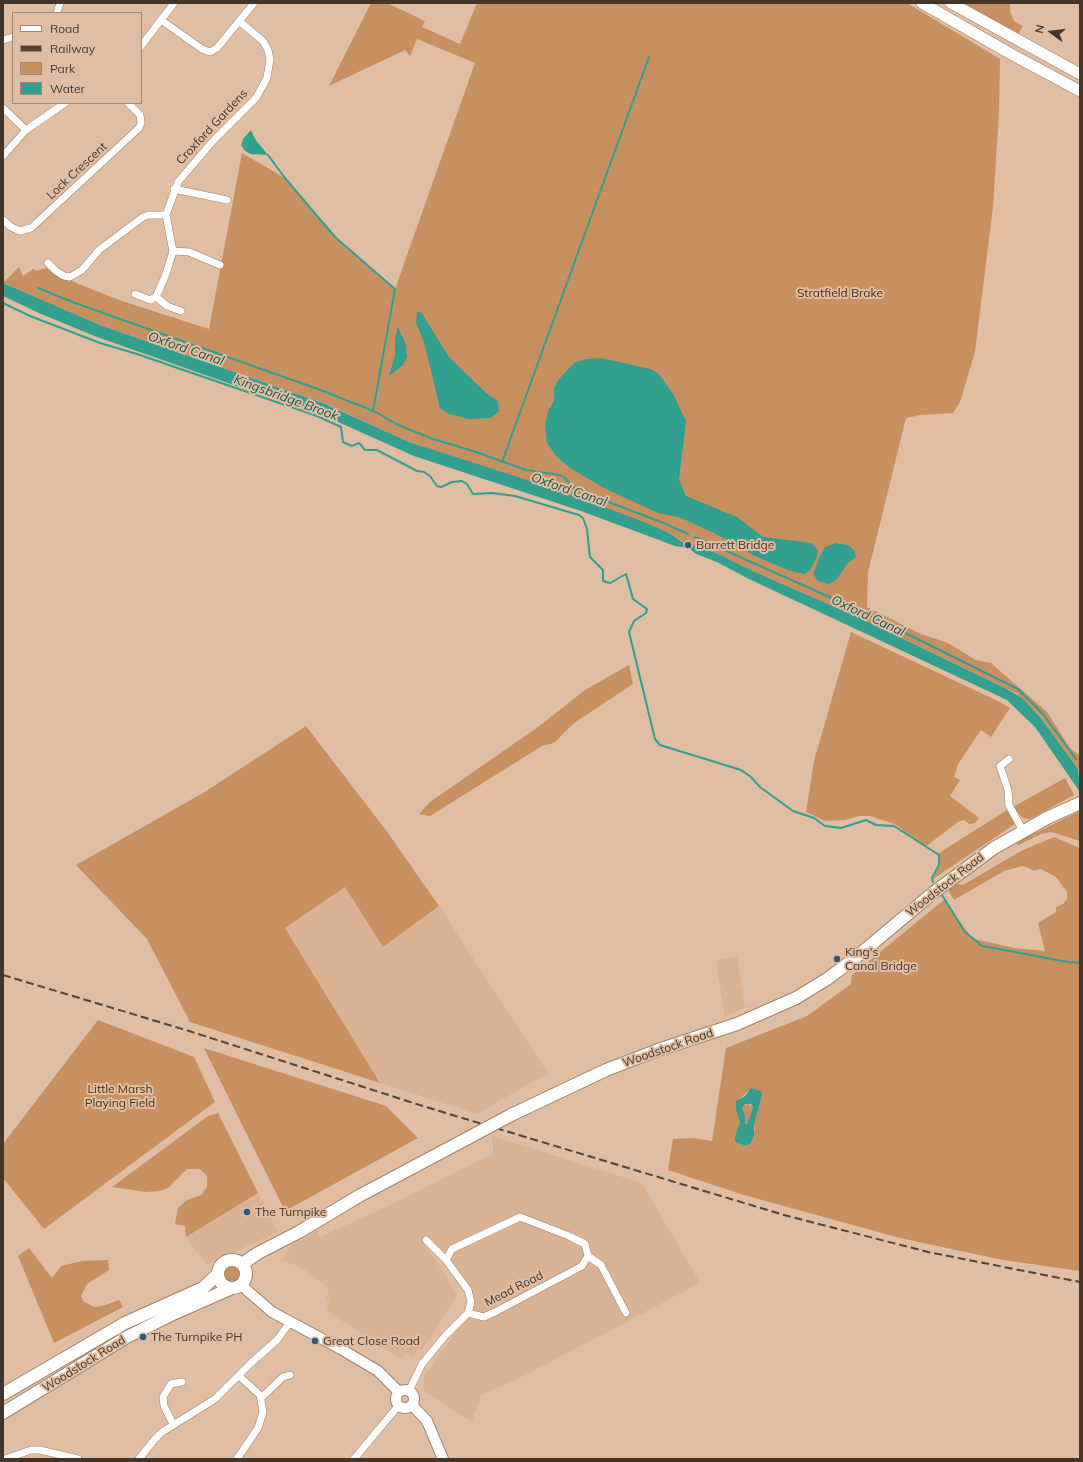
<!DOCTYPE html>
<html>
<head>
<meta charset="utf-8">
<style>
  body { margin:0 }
  #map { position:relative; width:1083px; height:1462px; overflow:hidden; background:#dfbea3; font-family:Mulish,sans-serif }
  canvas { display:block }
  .frame { position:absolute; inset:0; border:4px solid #43352a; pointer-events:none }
  .legend { position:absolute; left:12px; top:12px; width:130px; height:92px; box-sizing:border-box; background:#dfbea3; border:1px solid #a18773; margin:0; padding:5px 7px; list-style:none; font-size:12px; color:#43352a }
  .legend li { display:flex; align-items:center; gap:8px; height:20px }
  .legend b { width:20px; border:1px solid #a18773 }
  .north { position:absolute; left:1031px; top:12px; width:40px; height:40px; -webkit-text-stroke:3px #dfbea3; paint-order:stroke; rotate:285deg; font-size:11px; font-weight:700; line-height:16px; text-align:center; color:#43352a }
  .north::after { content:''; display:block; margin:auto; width:14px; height:18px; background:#43352a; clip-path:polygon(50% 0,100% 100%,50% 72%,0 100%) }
</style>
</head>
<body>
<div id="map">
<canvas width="1083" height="1462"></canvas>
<div class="frame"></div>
<ul class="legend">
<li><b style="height:5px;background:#fff"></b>Road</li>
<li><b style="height:5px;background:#534336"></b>Railway</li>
<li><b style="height:11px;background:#c79060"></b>Park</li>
<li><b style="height:11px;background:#329f8f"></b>Water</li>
</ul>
<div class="north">N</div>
</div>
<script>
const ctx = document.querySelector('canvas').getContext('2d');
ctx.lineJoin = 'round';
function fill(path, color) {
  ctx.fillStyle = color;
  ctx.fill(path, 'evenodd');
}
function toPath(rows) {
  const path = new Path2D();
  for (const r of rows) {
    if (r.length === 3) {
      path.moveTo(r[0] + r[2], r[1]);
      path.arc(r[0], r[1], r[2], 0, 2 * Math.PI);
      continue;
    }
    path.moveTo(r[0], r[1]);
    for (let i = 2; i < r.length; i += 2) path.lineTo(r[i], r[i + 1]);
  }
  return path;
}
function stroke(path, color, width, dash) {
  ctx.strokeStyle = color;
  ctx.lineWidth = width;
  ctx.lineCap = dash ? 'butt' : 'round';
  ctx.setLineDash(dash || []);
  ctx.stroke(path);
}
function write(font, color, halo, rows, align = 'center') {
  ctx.font = font + ' Mulish,sans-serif';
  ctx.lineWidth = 4;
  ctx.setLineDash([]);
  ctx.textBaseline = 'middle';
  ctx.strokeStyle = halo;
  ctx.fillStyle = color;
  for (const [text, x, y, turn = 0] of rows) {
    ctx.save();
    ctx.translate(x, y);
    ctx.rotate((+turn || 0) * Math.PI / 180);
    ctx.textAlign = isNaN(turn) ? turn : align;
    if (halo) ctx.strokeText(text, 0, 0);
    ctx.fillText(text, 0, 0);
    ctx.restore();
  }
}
fill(toPath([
  [345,887,383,947,439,906,548,1073,477,1114,380,1083,285,928],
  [737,956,745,1008,725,1016,716,961],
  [492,1136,642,1183,700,1283,516,1380,481,1395,472,1421,452,1410,424,1390,424,1376,474,1308,473,1293,455,1266,430,1237,423,1241,457,1294,430,1339,421,1351,418,1349,414,1357,406,1352,401,1359,325,1310,330,1301,326,1298,329,1289,304,1269,283,1260,291,1245,317,1231,320,1237,390,1205,493,1154],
  [258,1193,278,1232,207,1265,186,1237]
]), '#dab394');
fill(toPath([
  [371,3,387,3,425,21,422,27,460,44,477,3,907,3,1000,59,999,112,993,207,975,352,960,402,953,413,920,415,906,418,868,572,867,607,921,634,948,643,976,660,991,663,1047,712,1070,748,1080,756,1080,766,1078,769,1041,717,1016,693,858,617,755,572,714,552,700,546,690,546,669,533,578,498,409,442,324,403,100,325,3,283,19,267,23,276,33,269,36,271,46,268,81,285,122,301,209,329,242,153,285,178,335,237,395,289,475,63,417,39,410,56,405,50,329,86],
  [959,3,1010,3,1010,11,1014,21,1023,26,1019,33,1004,27],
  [851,632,998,701,1010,708,991,737,981,730,958,764,954,777,960,780,950,796,979,818,975,823,969,824,964,820,958,822,925,847,895,824,870,816,859,816,845,820,825,821,806,812,814,761],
  [629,665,633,684,574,723,554,743,542,746,430,816,419,814,430,802,538,727,585,690],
  [306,726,388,833,439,906,383,947,345,887,285,928,380,1083,190,1022,147,939,76,865,203,793],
  [1065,778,1074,795,1030,819,1023,818,1013,807],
  [1007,810,1015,824,933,879,940,865,939,853],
  [1080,811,1080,841,1051,832,1041,834,1019,845,1015,843],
  [1054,837,1080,848,1080,1271,1003,1260,900,1238,744,1195,668,1170,673,1139,693,1138,712,1141,726,1048,807,1016,851,984,852,975,945,899,964,928,974,939,1014,948,1045,951,1038,923,1056,912,1056,907,1063,904,1067,899,1067,892,1056,877,1041,869,1033,871,1029,868,1022,866,1004,871,954,900,949,892,950,888,956,884,963,885,1021,851],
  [748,1091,762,1096,754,1124,755,1129,746,1146,735,1142,735,1136,740,1122,739,1100],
  [98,1020,194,1057,215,1102,44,1229,3,1178,3,1144],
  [204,1048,386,1106,418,1138,285,1211],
  [748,1104,753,1107,747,1124,745,1124,742,1108,742,1106],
  [218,1113,258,1193,186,1237,185,1226,175,1224,178,1208,187,1200,201,1195,207,1187,207,1176,200,1169,187,1169,168,1188,160,1191,146,1192,112,1187,208,1116],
  [29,1248,52,1278,61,1266,82,1261,108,1260,109,1270,87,1284,81,1296,83,1301,94,1307,106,1305,119,1300,123,1307,54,1343,18,1256],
  [233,1274,9]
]), '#c79060');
fill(toPath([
  [251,130,255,139,268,155,251,154,245,151,241,145,243,139],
  [3,283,100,325,323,403,409,442,549,487,639,520,669,533,684,543,714,552,755,572,858,617,1007,689,1022,698,1041,718,1078,769,1080,792,1035,727,1007,700,749,579,717,562,696,554,689,548,675,546,581,511,414,456,307,408,245,389,97,337,41,314,3,296],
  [417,312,421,312,449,357,486,393,498,401,499,411,491,418,468,419,449,414,440,408,424,342,416,323],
  [398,327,406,345,407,357,403,365,389,376,395,355,395,339],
  [601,358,651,369,659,374,673,394,686,421,679,480,686,496,737,517,763,537,812,543,818,551,817,557,810,570,805,574,790,571,755,556,714,533,679,517,658,513,604,488,570,468,556,456,547,443,545,426,548,411,554,401,554,388,559,379,574,363,586,359],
  [836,543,848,545,854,550,856,557,847,564,837,579,833,582,829,584,818,581,813,574,820,556,825,547],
  [751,1088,761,1091,762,1096,754,1124,754,1135,750,1144,746,1146,735,1142,735,1136,740,1122,736,1110,736,1101,745,1096],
  [745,1104,751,1104,753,1107,747,1124,745,1124,745,1116,742,1108]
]), '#329f8f');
stroke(toPath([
  [268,155,285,178,335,237,395,289,373,411],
  [38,288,75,303,318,389,376,412,396,424,433,439,473,451,526,470,560,475,565,478,575,489,666,524,688,534],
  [3,303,30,316,100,343,137,354,317,416,341,427,343,442,352,446,359,443,365,450,377,450,417,471,424,472,430,476,437,486,441,487,452,482,462,481,467,484,473,494,492,493,515,496,579,515,583,518,587,529,590,557,603,570,603,581,610,583,626,574,633,599,647,609,646,613,634,621,629,632,655,739,660,745,741,770,751,777,760,787,793,811,814,818,825,826,841,828,866,820,876,825,894,826,939,855,939,865,932,878,933,882],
  [502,462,649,57],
  [695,537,861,611,1018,689,1043,714,1076,759],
  [942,895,965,932,982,946,1068,962,1080,963]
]), '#329f8f', 2);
const street = toPath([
  [57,13,60,3],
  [161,20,202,49,210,52,217,48,254,3],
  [3,40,13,37],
  [141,46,174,3],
  [3,108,26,130],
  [3,156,26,130,65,103],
  [174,189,227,200],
  [3,220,11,227,20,231,31,228,139,128,141,123,140,115,128,103],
  [173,251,189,252,220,265],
  [48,263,56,271,64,276,70,277,82,270,99,250,143,217,149,215,166,215],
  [135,294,150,300,156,297,166,274,173,251,166,215,178,182,212,142,256,98,267,78,270,59,268,50,263,41,239,21],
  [156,297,167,306,181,311],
  [1009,759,1000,766,1008,790,1009,805,1023,831],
  [426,1240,446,1260,468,1290,471,1302,468,1313],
  [446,1260,452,1249,520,1217,569,1236,585,1244,588,1256,601,1265,626,1313],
  [468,1313,484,1317,497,1311,582,1266,588,1256],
  [409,1391,422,1364,445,1336,468,1313],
  [261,1398,283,1377,290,1375],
  [173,1424,164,1406,163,1397,171,1384,182,1382],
  [5,1459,31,1450,40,1450,78,1459],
  [139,1459,154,1440,162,1432,215,1399,252,1362,277,1340,290,1322],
  [237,1459,258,1428,263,1412,260,1395,239,1376],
  [354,1459,399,1405]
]);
const secondary = toPath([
  [241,1285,272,1312,341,1349,378,1371,399,1392],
  [405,1399,9],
  [412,1405,427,1421,443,1459]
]);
const primary = toPath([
  [922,3,1011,54,1080,91],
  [951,3,1080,74]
]);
const highway = toPath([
  [511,1115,606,1070,658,1050,737,1024,796,998,827,979,854,959,933,893,994,848,1047,818,1080,803],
  [232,1274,14],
  [242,1264,258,1253,299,1232,359,1196,468,1138],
  [3,1394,125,1323,203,1288,218,1274],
  [3,1413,127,1337,175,1313,232,1288]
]);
stroke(street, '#9f8067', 8);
stroke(secondary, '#9f8067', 12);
stroke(primary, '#9f8067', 12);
stroke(highway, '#9f8067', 14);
stroke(street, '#fff', 7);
stroke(secondary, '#fff', 10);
stroke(primary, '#fff', 11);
stroke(highway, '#fff', 12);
stroke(toPath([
  [3,975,189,1031,426,1107,784,1215,928,1252,1080,1282]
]), '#534336', 2, [8, 4]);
const highwayBridge = toPath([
  [468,1138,511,1115]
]);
stroke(highwayBridge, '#9f8067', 14, []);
stroke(highwayBridge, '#fff', 12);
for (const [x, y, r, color] of [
  [688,545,4,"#2e5b7b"],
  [837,959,4,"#2e5b7b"],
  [247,1212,4,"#2e5b7b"],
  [143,1337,4,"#2e5b7b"],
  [315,1341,4,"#2e5b7b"]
]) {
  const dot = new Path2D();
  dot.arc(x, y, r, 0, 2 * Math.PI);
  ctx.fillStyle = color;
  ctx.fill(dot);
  stroke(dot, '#dfbea3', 1.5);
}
write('12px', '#43352a', '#dfbea3', [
  ["Croxford Gardens",212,127,-47],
  ["Lock Crescent",77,171,-43],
  ["Woodstock Road",945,885,-38],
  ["Woodstock Road",668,1048,-19],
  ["Mead Road",514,1289,-27],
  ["Woodstock Road",84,1364,-32]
]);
write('12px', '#4a2b0d', '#dfbea3', [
  ["Stratfield Brake",840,293],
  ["Little Marsh",120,1089],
  ["Playing Field",120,1103]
]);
write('12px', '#43352a', '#dfbea3', [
  ["Barrett Bridge",696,545],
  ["King's",845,952],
  ["Canal Bridge",845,966],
  ["The Turnpike",255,1212],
  ["The Turnpike PH",151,1337],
  ["Great Close Road",323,1341]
], 'left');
write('italic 13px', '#175249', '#dfbea3', [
  ["Oxford Canal",186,349,19],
  ["Kingsbridge Brook",286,398,20],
  ["Oxford Canal",569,490,19],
  ["Oxford Canal",868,616,25]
]);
</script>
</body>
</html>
